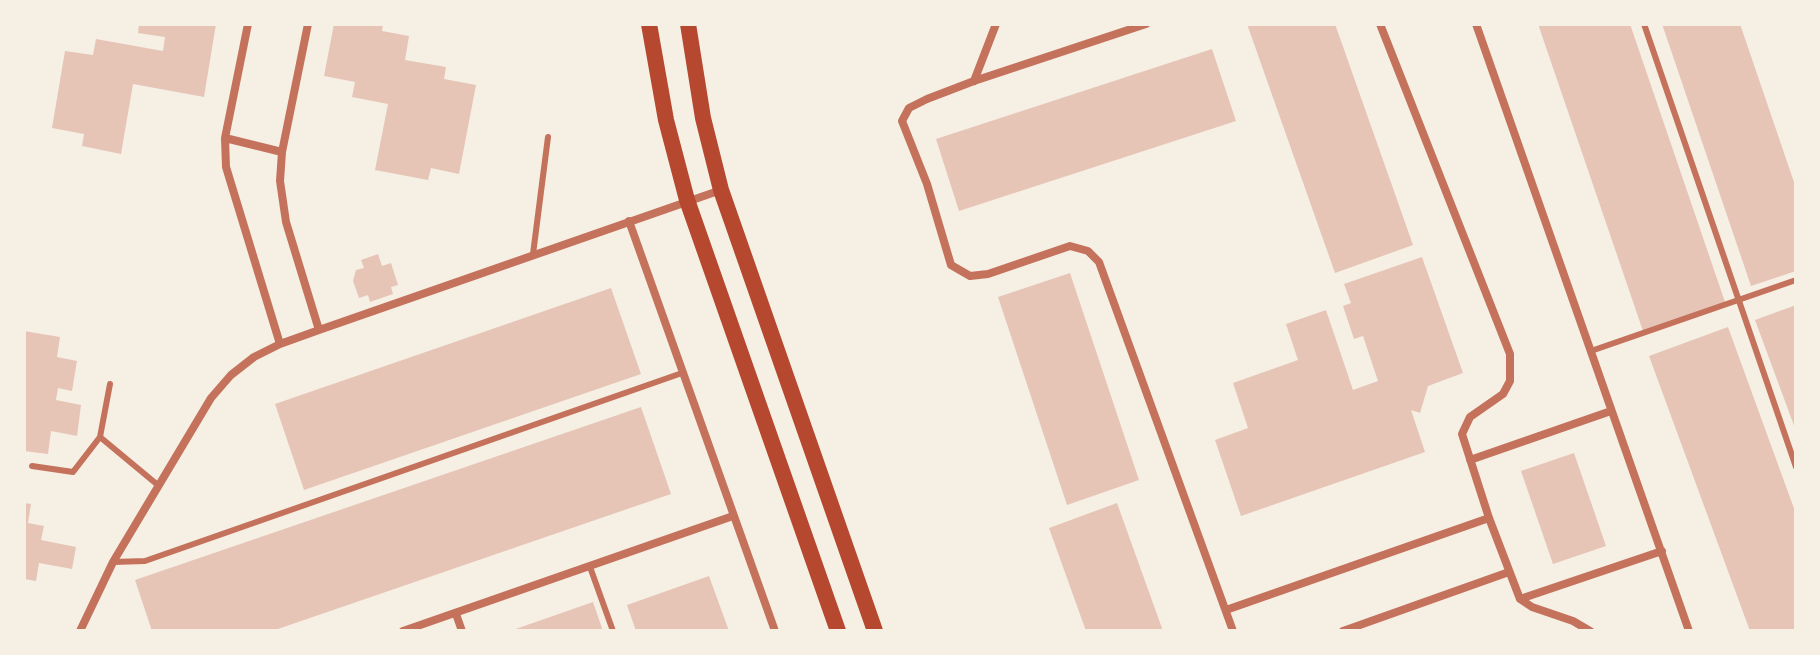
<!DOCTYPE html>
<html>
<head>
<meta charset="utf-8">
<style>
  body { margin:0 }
  #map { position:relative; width:1820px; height:655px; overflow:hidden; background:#f6efe4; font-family:"Noto Sans",sans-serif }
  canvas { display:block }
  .frame { position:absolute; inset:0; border:26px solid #f6efe4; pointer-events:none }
</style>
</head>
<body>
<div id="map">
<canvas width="1820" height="655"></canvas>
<div class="frame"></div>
</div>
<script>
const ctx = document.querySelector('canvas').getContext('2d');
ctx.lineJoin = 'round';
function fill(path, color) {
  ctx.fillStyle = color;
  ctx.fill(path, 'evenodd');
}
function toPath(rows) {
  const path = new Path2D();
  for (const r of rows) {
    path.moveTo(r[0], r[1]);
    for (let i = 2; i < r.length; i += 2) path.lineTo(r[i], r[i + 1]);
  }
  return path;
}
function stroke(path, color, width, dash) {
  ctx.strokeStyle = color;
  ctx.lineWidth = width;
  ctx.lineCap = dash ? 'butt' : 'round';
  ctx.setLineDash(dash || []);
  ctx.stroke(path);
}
fill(toPath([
  [139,24,216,24,204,97,133,84,121,154,82,146,84,134,52,128,65,51,93,55,96,39,163,51,165,37,138,33],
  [334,24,383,24,382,31,409,36,405,60,446,67,444,79,476,85,459,174,431,168,428,180,375,170,388,104,352,97,355,82,324,76],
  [1247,24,1335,24,1413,245,1335,273],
  [1538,24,1630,24,1725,302,1643,331],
  [1662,24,1740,24,1796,188,1796,271,1751,286],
  [1212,49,1236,121,959,211,936,139],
  [378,254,382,266,391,263,398,285,391,287,393,294,370,302,368,295,359,298,353,281,356,270,364,268,361,260],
  [1422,257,1463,373,1428,386,1420,413,1411,410,1425,452,1241,516,1215,440,1248,428,1233,383,1298,360,1286,324,1326,310,1353,390,1378,381,1363,336,1354,339,1343,306,1351,303,1344,284],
  [1070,273,1139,480,1067,505,998,297],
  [611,288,641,374,304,490,275,404],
  [1796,305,1796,431,1755,320],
  [1728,327,1796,514,1796,631,1750,631,1649,356],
  [24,331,60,337,57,357,77,361,72,391,58,388,56,400,81,405,77,436,51,431,48,454,24,451],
  [641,407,671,494,272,631,152,631,135,580],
  [1574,453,1606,546,1553,564,1521,471],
  [24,503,31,504,28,523,44,526,41,540,76,547,72,569,39,563,36,581,24,579],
  [1117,503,1163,631,1086,631,1049,528],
  [709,576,729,631,636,631,627,605],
  [593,602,603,631,510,631]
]), '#e6c5b7');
stroke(toPath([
  [1644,24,1796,467],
  [533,254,548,137],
  [1591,351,1796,280],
  [100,437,159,486],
  [32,466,73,472,100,437,110,384],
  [113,562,145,561,682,373],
  [590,567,613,631]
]), '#c5725c', 6);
stroke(toPath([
  [248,24,225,138,226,167,280,344],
  [308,24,282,152,280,181,286,222,319,330],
  [1146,24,974,81,927,99,909,108,902,121,927,184,951,265,970,276,988,274,1070,246,1088,251,1099,262,1233,631],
  [1380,24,1510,354,1510,381,1503,394,1470,417,1462,434,1489,518,1520,599,1532,607,1573,621,1590,631],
  [1476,24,1689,631],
  [974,81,996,24],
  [225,138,282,152],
  [629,221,775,631],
  [1470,460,1611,411],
  [1520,599,1662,551],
  [1226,610,1489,518],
  [456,614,462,631],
  [80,631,113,562,211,398,231,375,254,357,280,344,319,330,721,190],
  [403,631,733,516],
  [1343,631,1509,572]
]), '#c5725c', 8);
stroke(toPath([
  [649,24,666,120,687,200,838,631],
  [688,24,703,118,721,190,875,631]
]), '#b5482f', 16);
</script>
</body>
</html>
